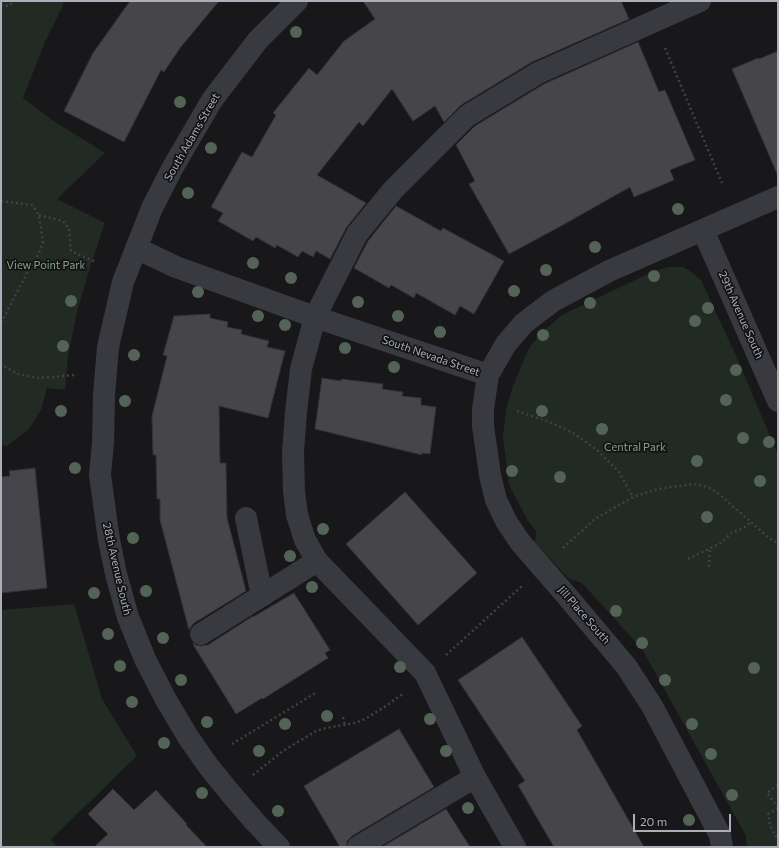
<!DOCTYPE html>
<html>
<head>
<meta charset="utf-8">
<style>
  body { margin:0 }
  #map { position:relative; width:779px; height:848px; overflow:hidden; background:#18181a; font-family:Commissioner,sans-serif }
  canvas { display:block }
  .frame { position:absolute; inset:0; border:2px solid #acaeb9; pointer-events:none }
  .scale { position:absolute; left:633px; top:814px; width:98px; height:18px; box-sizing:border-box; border:2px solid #acaeb9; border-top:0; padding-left:5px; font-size:12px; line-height:14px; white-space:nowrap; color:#acaeb9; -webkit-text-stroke:3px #131315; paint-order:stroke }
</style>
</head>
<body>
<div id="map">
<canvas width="779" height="848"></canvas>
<div class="frame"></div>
<div class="scale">20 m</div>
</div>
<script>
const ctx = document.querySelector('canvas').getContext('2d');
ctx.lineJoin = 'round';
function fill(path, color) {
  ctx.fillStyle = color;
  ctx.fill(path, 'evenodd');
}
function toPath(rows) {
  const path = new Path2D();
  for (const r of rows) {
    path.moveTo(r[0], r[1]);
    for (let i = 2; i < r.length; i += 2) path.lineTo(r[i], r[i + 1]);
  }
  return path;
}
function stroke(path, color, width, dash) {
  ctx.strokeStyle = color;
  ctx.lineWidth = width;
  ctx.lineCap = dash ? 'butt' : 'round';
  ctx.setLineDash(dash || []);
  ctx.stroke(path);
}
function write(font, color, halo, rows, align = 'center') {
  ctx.font = font + ' Commissioner,sans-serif';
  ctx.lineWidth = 3.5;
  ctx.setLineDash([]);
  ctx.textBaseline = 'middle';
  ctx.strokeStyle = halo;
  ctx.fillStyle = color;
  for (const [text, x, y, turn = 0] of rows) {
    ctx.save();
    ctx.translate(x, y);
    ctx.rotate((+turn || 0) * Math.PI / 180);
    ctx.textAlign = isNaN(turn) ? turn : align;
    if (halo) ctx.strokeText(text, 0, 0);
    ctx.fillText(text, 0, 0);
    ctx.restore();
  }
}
fill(toPath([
  [1,1,65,1,45,42,23,98,52,120,105,153,57,199,105,223,90,267,77,312,68,356,65,390,47,388,41,410,29,429,7,446,1,445],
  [669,267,683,267,691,272,701,280,738,360,778,455,778,847,747,847,746,836,642,649,582,583,568,578,535,543,536,531,528,521,509,485,503,438,506,409,513,386,529,348,541,333,562,315,654,271],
  [74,604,102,699,137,756,51,839,57,847,1,847,1,610]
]), '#222a24');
const building = toPath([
  [130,1,219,1,180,48,164,72,161,70,124,142,64,111,93,53,130,1],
  [363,1,621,1,629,19,532,62,461,105,444,122,435,106,413,121,392,89,363,126,359,122,317,175,366,203,346,228,330,259,316,251,313,257,302,251,298,257,277,245,275,248,256,237,253,241,218,221,223,213,211,207,242,152,252,157,276,115,273,113,309,68,317,75,344,41,375,19,363,1],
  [638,42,659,92,665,90,695,160,670,170,674,180,634,197,630,187,561,226,509,254,469,184,475,181,456,145,475,126,544,84,638,42],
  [778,51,778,176,732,69,758,58,759,59,778,51],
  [396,206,441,231,443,228,504,261,474,314,460,306,455,315,416,293,414,298,391,285,389,288,354,268,368,241,396,206],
  [210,314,210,318,228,322,227,327,242,330,241,334,269,341,267,347,285,351,268,418,219,406,220,463,226,463,227,518,246,591,194,623,190,628,189,630,160,520,160,499,157,499,156,455,153,455,152,416,167,356,163,355,174,316,210,314],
  [322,378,341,381,341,379,383,384,382,389,403,392,402,396,421,398,421,405,436,407,430,454,422,453,422,455,315,429,322,378],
  [35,468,47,588,1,593,1,477,10,476,9,471,35,468],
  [405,492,477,573,418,625,346,544,405,492],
  [294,593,330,650,325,653,328,658,263,699,262,698,236,714,194,646,193,643,196,645,201,646,208,645,253,616,253,617,294,593],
  [522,637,582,726,577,730,644,847,554,847,518,785,525,781,458,680,522,637],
  [399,729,434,787,352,836,347,841,346,847,340,847,304,786,399,729],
  [113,789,134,810,156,790,187,824,186,825,207,847,94,847,108,834,88,814,113,789],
  [446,809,470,847,382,847,446,809]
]);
fill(building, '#46454a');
stroke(building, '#333236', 1);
stroke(toPath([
  [1,5,6,6,11,4,12,1],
  [665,48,722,183],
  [1,201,32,205,39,215,43,243,35,262,27,273,1,323],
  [39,215,63,221,69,229,71,251,96,262],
  [1,363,2,365,18,374,28,376,39,378,74,375],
  [517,411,552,423,573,433,597,450,619,472,633,497],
  [563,548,595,519,633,497,658,489,693,484,708,487,719,494,769,538,778,543],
  [688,559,721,543,731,533,744,528,751,522],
  [709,567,710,549],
  [446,655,522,586],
  [343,717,345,725],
  [232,744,317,692],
  [253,775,283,751,316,731,326,728,355,723,365,719,386,706,404,693],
  [778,785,767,793,778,807],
  [778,808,768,814,770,826,778,840]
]), '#404146', 2.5, [2, 3]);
stroke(toPath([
  [703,230,778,401],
  [136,248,176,267,315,317,488,375,506,344,524,323,553,301,609,271,778,197],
  [488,375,483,409,483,426,490,475,496,500,506,521,520,542,566,595,626,666,652,706,720,835,722,847],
  [246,518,262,596],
  [201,634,317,561],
  [279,847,255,822,231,794,209,767,188,737,165,698,145,659,128,617,116,574,109,540,100,475,103,443,104,395,108,347,123,282,152,208,173,167,212,100,258,40,297,1],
  [358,847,475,777],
  [515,847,475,777,425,673,317,561,305,540,297,515,294,491,293,452,296,412,301,369,315,317,357,234,393,190,467,116,538,73,700,1]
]), '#393a3f', 22);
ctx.fillStyle = '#536457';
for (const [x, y] of [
  [296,32],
  [180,102],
  [211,148],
  [188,193],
  [678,209],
  [595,247],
  [253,263],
  [546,270],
  [654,276],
  [291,278],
  [514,291],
  [198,292],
  [71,301],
  [358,302],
  [590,303],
  [708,308],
  [258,316],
  [398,316],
  [695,321],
  [285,325],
  [440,332],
  [543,335],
  [63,346],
  [345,348],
  [134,355],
  [394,367],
  [736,370],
  [726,400],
  [125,401],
  [61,411],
  [542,411],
  [602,429],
  [743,438],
  [769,442],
  [697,461],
  [75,468],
  [512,471],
  [560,477],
  [760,481],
  [707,517],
  [323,529],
  [133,538],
  [290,556],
  [312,587],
  [146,591],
  [94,593],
  [616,611],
  [108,634],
  [163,638],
  [642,643],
  [120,666],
  [400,667],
  [754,668],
  [181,680],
  [665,680],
  [132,702],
  [327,716],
  [430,719],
  [207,722],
  [285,724],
  [692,724],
  [164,743],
  [259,751],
  [446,751],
  [711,754],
  [202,793],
  [732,795],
  [468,808],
  [278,811],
  [689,820]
]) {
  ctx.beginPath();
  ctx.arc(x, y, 6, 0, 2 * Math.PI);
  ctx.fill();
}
write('11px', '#acaeb9', '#131315', [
  ["South Adams Street",192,137,-60],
  ["29th Avenue South",741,315,66],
  ["South Nevada Street",431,356,19],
  ["28th Avenue South",117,569,77],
  ["Jill Place South",584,615,49]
]);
write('11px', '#84a289', '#131315', [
  ["View Point Park",46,265],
  ["Central Park",635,447]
]);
</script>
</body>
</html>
